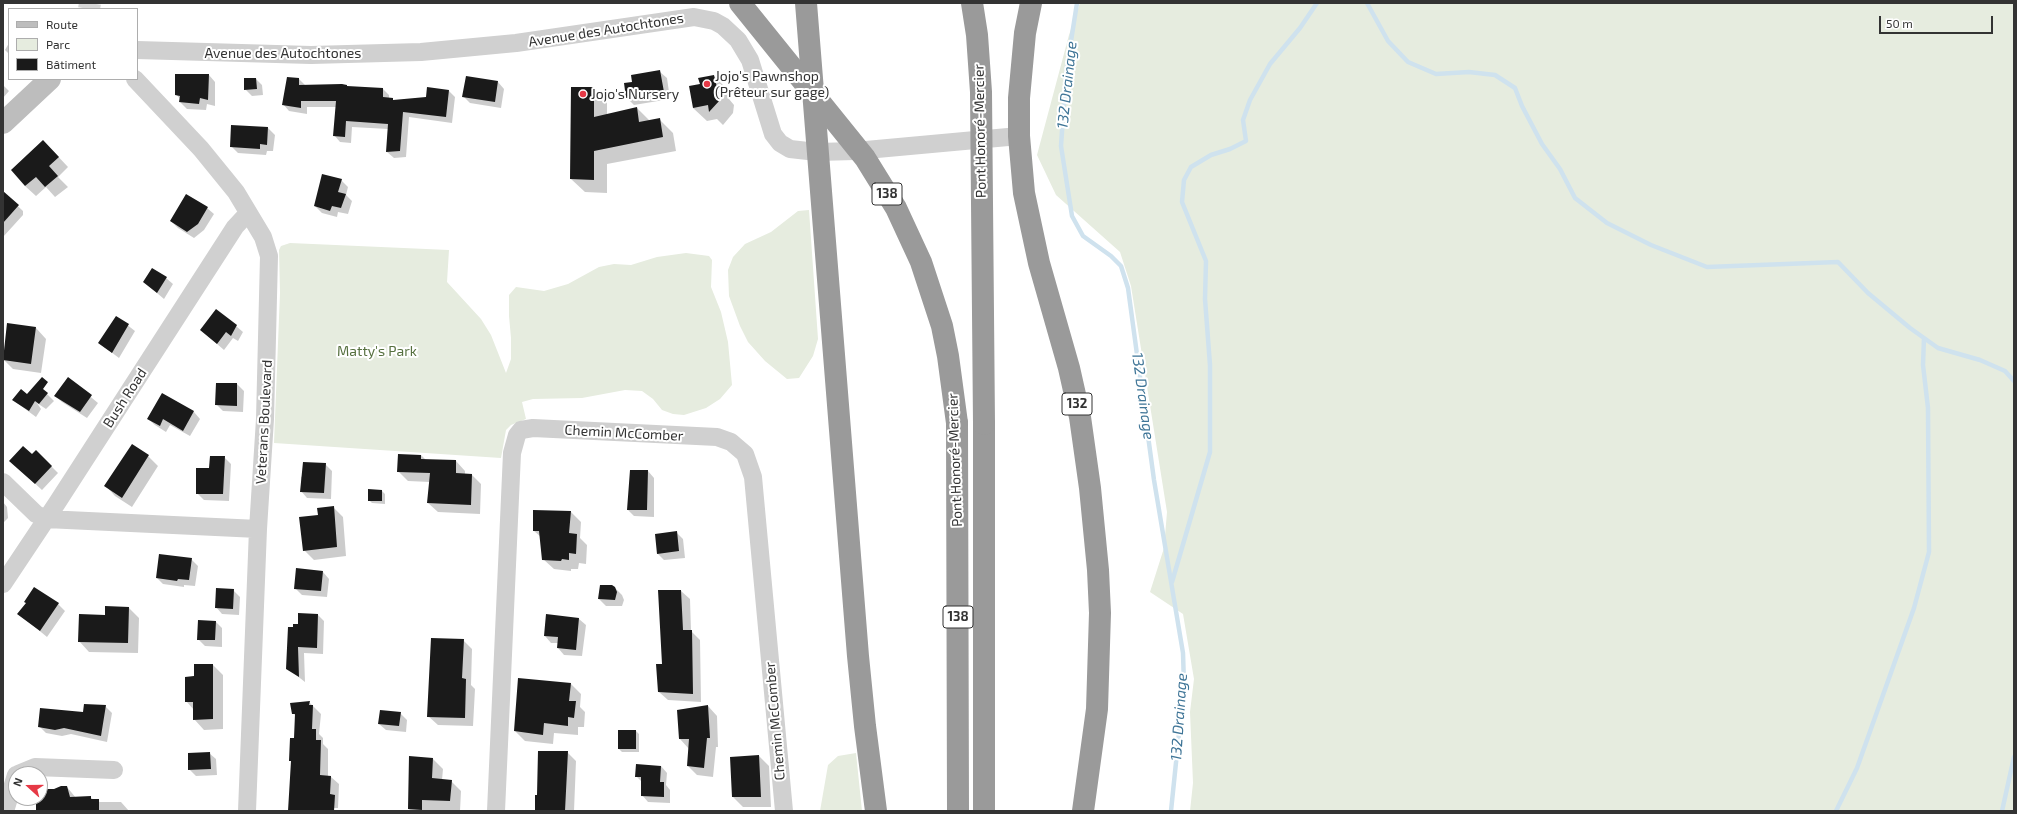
<!DOCTYPE html>
<html>
<head>
<meta charset="utf-8">
<style>
  body { margin:0 }
  #map { position:relative; width:2017px; height:814px; overflow:hidden; background:#fff; font-family:"Exo 2",sans-serif }
  canvas { display:block }
  .frame { position:absolute; inset:0; border:4px solid #333; pointer-events:none }
  .legend { position:absolute; left:8px; top:8px; width:130px; height:72px; box-sizing:border-box; background:#fff; border:1px solid #adadad; margin:0; padding:5px 7px; list-style:none; font-size:12px; color:#333 }
  .legend li { display:flex; align-items:center; gap:8px; height:20px }
  .legend b { width:20px; border:1px solid #adadad }
  .north { position:absolute; left:8px; top:766px; width:40px; height:40px; box-sizing:border-box; background:#fff; border:1px solid #adadad; border-radius:50%; rotate:291deg; font-size:11px; font-weight:700; line-height:16px; text-align:center; color:#333 }
  .north::after { content:''; display:block; margin:auto; width:14px; height:18px; background:#e63946; clip-path:polygon(50% 0,100% 100%,50% 72%,0 100%) }
  .scale { position:absolute; left:1879px; top:16px; width:114px; height:18px; box-sizing:border-box; border:2px solid #333; border-top:0; padding-left:5px; font-size:12px; line-height:14px; white-space:nowrap; color:#333; -webkit-text-stroke:3px #fff; paint-order:stroke }
</style>
</head>
<body>
<div id="map">
<canvas width="2017" height="814"></canvas>
<div class="frame"></div>
<ul class="legend">
<li><b style="height:5px;background:#bdbdbd"></b>Route</li>
<li><b style="height:11px;background:#e6ecdf"></b>Parc</li>
<li><b style="height:11px;background:#1a1a1a"></b>Bâtiment</li>
</ul>
<div class="north">N</div>
<div class="scale">50 m</div>
</div>
<script>
const ctx = document.querySelector('canvas').getContext('2d');
ctx.lineJoin = 'round';
function fill(path, color) {
  ctx.fillStyle = color;
  ctx.fill(path, 'evenodd');
}
function toPath(rows) {
  const path = new Path2D();
  for (const r of rows) {
    path.moveTo(r[0], r[1]);
    for (let i = 2; i < r.length; i += 2) path.lineTo(r[i], r[i + 1]);
  }
  return path;
}
function stroke(path, color, width, dash) {
  ctx.strokeStyle = color;
  ctx.lineWidth = width;
  ctx.lineCap = dash ? 'butt' : 'round';
  ctx.setLineDash(dash || []);
  ctx.stroke(path);
}
function write(font, color, halo, rows, align = 'center') {
  ctx.font = font + ' "Exo 2",sans-serif';
  ctx.lineWidth = 4;
  ctx.setLineDash([]);
  ctx.textBaseline = 'middle';
  ctx.strokeStyle = halo;
  ctx.fillStyle = color;
  for (const [text, x, y, turn = 0] of rows) {
    ctx.save();
    ctx.translate(x, y);
    ctx.rotate((+turn || 0) * Math.PI / 180);
    ctx.textAlign = isNaN(turn) ? turn : align;
    if (halo) ctx.strokeText(text, 0, 0);
    ctx.fillText(text, 0, 0);
    ctx.restore();
  }
}
fill(toPath([
  [1080,3,2014,3,2014,811,1190,811,1193,783,1190,712,1194,679,1183,614,1150,592,1164,548,1167,512,1131,286,1120,252,1056,195,1037,155,1069,35],
  [809,210,818,339,813,356,799,378,787,379,765,361,748,342,740,326,729,296,728,270,733,257,745,244,771,232,798,211],
  [290,243,449,250,447,282,481,319,491,335,506,373,511,359,511,338,509,316,509,295,516,287,544,291,568,284,599,267,614,264,631,265,657,257,686,253,709,256,712,260,711,287,721,312,728,342,732,385,720,399,706,408,684,415,673,414,662,410,653,399,642,391,625,390,582,398,533,399,522,402,526,419,511,425,506,430,501,458,274,443,280,293,279,250,281,246],
  [856,753,862,811,820,811,828,765,838,756]
]), '#e6ecdf');
fill(toPath([
  [9,43,9,54,5,50],
  [660,72,667,78,670,99,634,105,627,98,625,84,633,82],
  [209,75,215,82,215,106,207,104,206,110,187,109,180,102,180,99,176,94],
  [714,76,728,90,729,99,734,105,733,113,723,125,717,119,707,121,693,108,701,85],
  [256,79,262,85,263,95,252,96,245,89],
  [299,79,305,85,383,89,389,95,389,99,394,101,427,98,428,88,449,91,455,97,452,123,409,117,406,157,394,158,387,152,388,129,352,127,351,143,340,142,334,135,336,107,307,107,307,114,289,111,283,104],
  [498,82,504,89,501,108,470,103,463,96],
  [3,85,9,91,3,98],
  [594,88,607,102,607,115,637,108,650,121,660,120,673,133,676,151,607,164,607,193,585,192,571,179],
  [232,126,268,128,275,135,273,151,267,151,266,155,238,153,231,146],
  [53,151,68,167,58,177,68,187,55,197,46,187,36,196,25,186],
  [341,180,348,187,346,195,352,201,348,214,338,212,337,217,322,213,315,206],
  [3,192,23,211,23,215,3,237],
  [207,208,214,214,204,230,194,238,178,228,171,221],
  [166,278,173,284,164,299,144,282],
  [117,317,135,331,119,358,99,343],
  [8,324,36,328,46,339,41,373,13,369,3,359],
  [236,326,243,332,238,341,233,338,224,350,201,330],
  [68,378,98,403,87,418,62,402,55,396],
  [37,384,54,401,46,409,37,403,41,409,36,417,13,400,27,396],
  [237,384,244,391,243,412,223,411,216,404],
  [163,394,194,412,200,419,190,436,170,425,166,432,155,425,148,419],
  [36,451,58,473,42,490,17,467],
  [421,455,426,460,456,461,465,471,465,474,472,475,481,484,480,514,438,512,428,503,430,482,408,481,398,471],
  [148,456,158,466,132,507,115,496,105,485],
  [224,457,231,464,229,501,204,500,197,493,210,469],
  [325,464,332,471,331,499,307,498,301,491,301,477],
  [648,471,654,478,654,517,634,516,628,510],
  [382,491,385,494,385,504,372,503,369,500],
  [3,502,7,507,8,518,3,523],
  [333,507,343,517,346,556,314,560,304,550,319,516],
  [571,512,581,522,580,538,587,545,586,564,579,563,578,569,571,569,571,571,554,569,543,559,541,537,534,531],
  [676,532,683,539,685,558,664,560,657,553],
  [191,559,198,566,195,586,184,585,184,587,163,584,157,578],
  [323,572,329,579,327,597,302,595,295,588],
  [601,586,615,588,622,595,624,600,622,606,606,606,599,599],
  [233,590,240,597,239,615,222,614,216,607],
  [681,591,690,599,691,631,700,640,701,702,668,700,659,692,663,665],
  [25,602,58,604,65,611,47,637,19,614,27,604],
  [129,608,139,618,138,653,89,652,79,641,106,616],
  [299,614,318,615,324,621,323,654,304,653,305,682,287,668,298,625],
  [547,615,579,619,586,625,582,656,564,655,558,648,558,643,551,643,545,636],
  [216,622,222,628,222,647,205,646,198,639],
  [463,640,472,649,471,685,475,689,473,726,438,725,428,716],
  [213,665,223,675,223,729,204,730,194,719,194,710,186,701,195,677],
  [571,684,581,694,580,707,585,712,584,727,578,727,578,735,554,733,553,744,525,741,515,731],
  [309,702,321,714,319,734,323,738,323,744,328,749,328,776,331,777,339,784,338,808,330,808,330,811,289,811,292,762,290,760,295,739,296,716,293,713],
  [105,706,112,713,107,742,71,734,62,736,46,733,39,726],
  [708,706,717,716,718,747,716,747,713,777,697,775,688,766,689,749,680,739,678,710],
  [400,713,407,720,406,732,386,730,379,724],
  [636,731,639,734,639,752,622,752,619,749],
  [567,752,576,761,574,811,536,811],
  [209,753,216,759,217,775,196,776,189,769],
  [759,756,769,766,771,807,743,807,733,797],
  [433,759,443,769,442,780,451,781,461,791,460,811,411,811,409,809],
  [661,766,667,773,666,785,670,790,670,803,648,802,642,795,642,782,636,776],
  [67,787,76,798,90,797,94,800,100,802,121,802,129,811,37,811,37,798,40,798,40,790,54,790]
]), '#0003');
stroke(toPath([
  [1077,3,1066,73,1061,146,1072,216,1083,236,1111,256,1121,266,1128,288,1154,480,1183,653,1184,685,1171,811],
  [1367,3,1388,41,1408,62,1436,74,1469,72,1495,75,1515,88,1522,106,1542,144,1560,169,1575,198,1607,223,1651,245,1707,267,1838,262,1868,293,1910,328,1938,348,1980,360,2005,371,2014,381],
  [1172,582,1210,452,1210,365,1205,299,1206,261,1182,202,1184,180,1191,167,1211,155,1230,149,1246,141,1243,120,1250,100,1270,64,1300,28,1317,3],
  [1836,811,1857,768,1914,608,1929,552,1928,408,1923,365,1924,338],
  [2002,811,2014,757]
]), '#cfe2ee', 4.5);
fill(toPath([
  [660,70,664,92,626,98,624,83,632,82,631,75],
  [175,74,209,74,208,100,200,98,199,104,179,102,180,96,175,95],
  [714,75,716,84,720,91,720,100,709,112,708,105,693,108,689,86,700,84,698,78],
  [466,76,498,81,495,102,462,97],
  [287,77,299,78,299,85,342,84,347,85,347,86,383,88,383,97,393,98,393,100,426,97,427,87,449,90,446,117,403,112,400,151,386,152,388,124,346,121,345,137,333,136,336,101,301,101,301,108,282,105],
  [244,78,256,78,257,89,244,90],
  [571,87,594,87,594,117,637,107,639,122,660,118,663,137,594,151,594,180,570,179],
  [231,125,268,127,267,145,260,144,260,149,230,147],
  [43,140,59,157,49,166,58,176,45,187,36,177,25,186,11,170],
  [322,174,342,179,338,192,346,194,341,208,332,206,330,211,314,206],
  [3,191,19,205,3,223],
  [186,194,208,207,198,224,187,232,170,221],
  [152,268,167,277,157,293,143,282],
  [216,309,237,325,231,336,226,332,217,344,200,330],
  [116,316,129,324,112,353,98,343],
  [7,323,36,327,31,364,3,360],
  [42,377,48,382,43,389,48,393,39,404,35,401,29,411,12,400,21,389,27,394],
  [68,377,92,395,80,412,54,396],
  [216,383,237,383,237,406,215,405],
  [162,393,194,411,183,431,163,419,160,426,147,419],
  [132,444,149,455,122,498,104,486],
  [23,446,32,454,36,450,52,466,35,484,9,461],
  [398,454,421,455,421,459,456,460,456,473,472,474,471,505,427,503,430,473,397,472],
  [210,456,225,456,223,494,196,494,196,468,209,468],
  [303,462,326,463,324,493,300,492],
  [630,470,648,470,647,510,627,510],
  [368,489,382,490,382,501,368,501],
  [334,506,337,547,303,551,299,517,318,515,317,508],
  [533,510,571,511,569,533,577,534,576,554,569,553,569,560,562,559,561,561,542,560,539,531,533,531],
  [677,531,679,551,657,554,655,534],
  [159,554,192,558,189,580,178,579,177,581,156,578],
  [296,568,323,571,321,591,294,589],
  [600,585,612,585,615,587,617,592,615,600,598,599],
  [34,587,59,603,40,631,17,614,26,603,24,602],
  [216,588,234,589,233,609,215,608],
  [658,590,681,590,683,630,692,630,693,694,658,692,656,664,662,664],
  [105,606,129,607,128,643,78,642,79,614,105,615],
  [298,613,318,614,317,648,298,647,299,677,286,669,288,627,293,627,293,624,298,624],
  [546,614,579,618,576,650,557,648,558,637,544,636],
  [198,620,216,621,215,640,197,640],
  [431,638,464,639,462,678,466,679,465,718,427,717],
  [194,664,213,664,213,719,193,720,193,702,185,702,185,677,194,676],
  [518,678,571,683,569,701,576,701,574,718,568,717,568,726,544,723,543,735,514,731],
  [310,701,309,705,313,705,312,729,316,729,316,740,321,740,320,775,331,776,330,794,335,795,334,811,288,811,291,761,289,761,290,738,294,738,295,714,292,714,290,703],
  [84,704,106,705,101,736,64,728,55,730,38,727,40,708,83,712],
  [708,705,710,738,707,738,704,768,687,766,689,739,679,739,677,710],
  [380,710,401,712,399,726,378,724],
  [618,730,636,730,636,749,618,749],
  [538,751,568,751,565,811,535,811,535,795,537,795],
  [210,752,211,769,188,770,188,753],
  [759,755,761,797,732,797,730,757],
  [409,756,433,758,432,778,452,780,450,801,422,800,422,810,408,809],
  [636,764,661,766,660,782,664,782,664,797,641,796,641,777,635,777],
  [61,786,67,786,70,797,91,796,91,799,99,799,99,811,36,811,36,798,40,798,40,789,54,789]
]), '#1a1a1a');
stroke(toPath([
  [89,9,90,3]
]), '#d6d6d6', 22, [22, 11]);
stroke(toPath([
  [137,50,311,55,421,52,516,43,694,17,714,21,723,26,738,40,750,60,773,134,780,143,790,149,817,152,855,151,1019,136],
  [135,79,201,149,236,192,263,237,269,256,265,419,258,529,247,811],
  [3,482,36,514,46,519,258,529],
  [3,584,57,503,235,227,248,213],
  [18,774,35,767,114,770],
  [5,811,16,775],
  [496,811,512,453,517,435,521,430,533,428,717,437,731,442,745,454,753,477,784,811]
]), '#d0d0d0', 18);
stroke(toPath([
  [3,123,50,79]
]), '#bdbdbd', 22);
stroke(toPath([
  [806,3,858,656,865,726,876,811],
  [1031,3,1025,33,1019,98,1019,136,1024,193,1039,263,1069,368,1080,417,1090,488,1098,570,1100,613,1097,709,1083,811],
  [957,423,958,811],
  [984,811,984,424]
]), '#9a9a9a', 22);
stroke(toPath([
  [740,3,865,158,896,208,921,262,942,326,948,356,957,423],
  [972,3,977,35,981,92,984,424]
]), '#9a9a9a', 22);
for (const [x, y, r, color] of [
  [707,84,4,"#e63946"],
  [583,94,4,"#e63946"]
]) {
  const dot = new Path2D();
  dot.arc(x, y, r, 0, 2 * Math.PI);
  ctx.fillStyle = color;
  ctx.fill(dot);
  stroke(dot, '#fff', 1.5);
}
for (const [x, y, w] of [
  [887,194,30],
  [1077,404,30],
  [958,617,30]
]) {
  const box = new Path2D();
  box.roundRect(x - w / 2, y - 11, w, 22, 3);
  ctx.fillStyle = '#fff';
  ctx.fill(box);
  stroke(box, '#333', 1);
}
write('bold 13px', '#333', null, [
  ["138",887,194],
  ["132",1077,404],
  ["138",958,617]
]);
write('14px', '#333', '#fff', [
  ["Avenue des Autochtones",606,30,-9],
  ["Avenue des Autochtones",283,53],
  ["Pont Honoré-Mercier",980,131,-91],
  ["Bush Road",125,398,-57],
  ["Veterans Boulevard",264,422,-87],
  ["Chemin McComber",624,433,3],
  ["Pont Honoré-Mercier",955,460,-92],
  ["Chemin McComber",775,721,-95]
]);
write('14px', '#333', '#fff', [
  ["Jojo's Pawnshop",715,76],
  ["(Prêteur sur gage)",715,92],
  ["Jojo's Nursery",591,94]
], 'left');
write('14px', '#56703f', '#fff', [
  ["Matty's Park",377,351]
]);
write('italic 15px', '#3f7597', '#fff', [
  ["132 Drainage",1067,85,-84],
  ["132 Drainage",1143,396,82],
  ["132 Drainage",1179,717,-86]
]);
</script>
</body>
</html>
